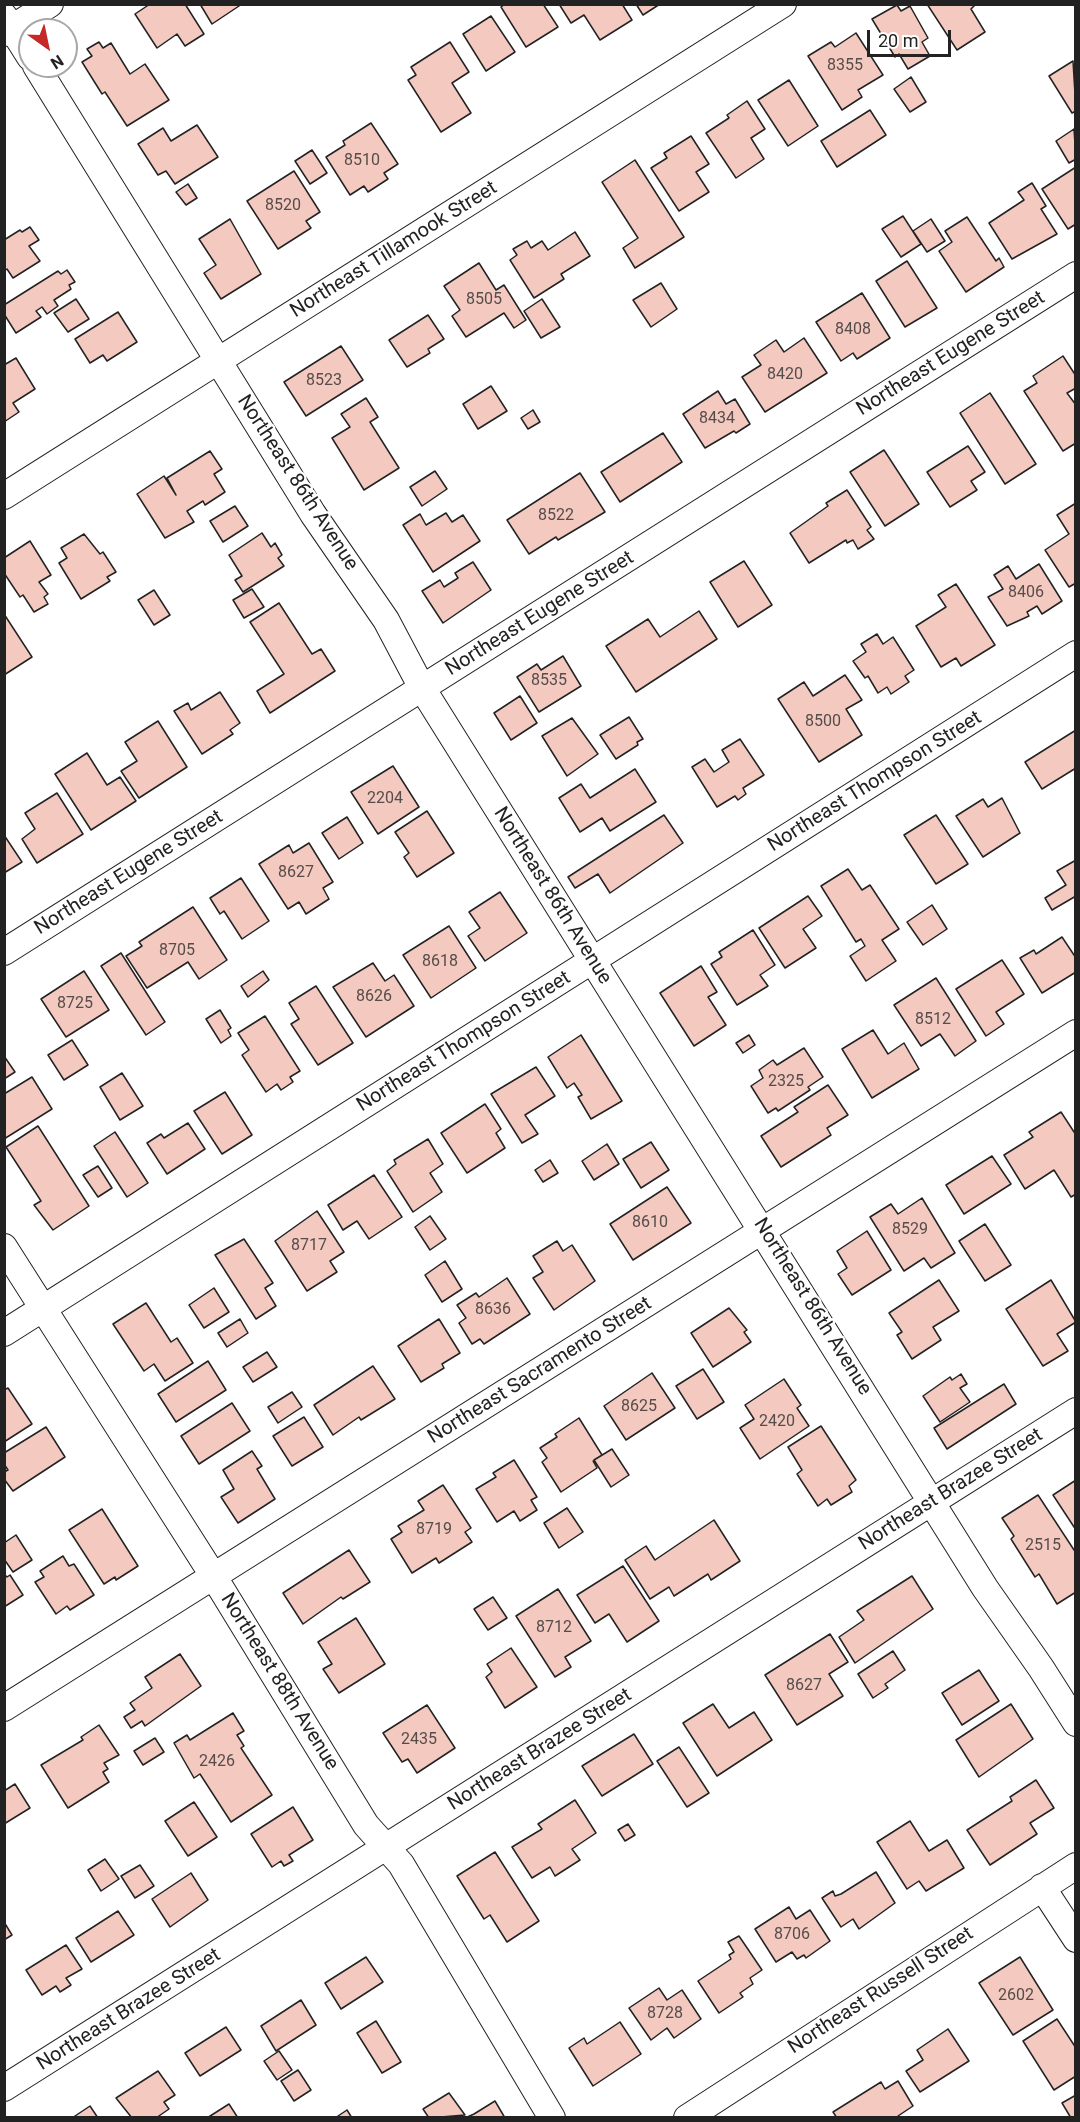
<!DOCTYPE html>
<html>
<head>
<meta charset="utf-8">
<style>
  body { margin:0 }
  #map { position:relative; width:1080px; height:2122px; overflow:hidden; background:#fff; font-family:Roboto,sans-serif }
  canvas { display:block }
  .frame { position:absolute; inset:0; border:6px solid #222; pointer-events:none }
  .north { position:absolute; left:18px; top:18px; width:60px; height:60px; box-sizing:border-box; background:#fff; border:2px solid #a7a7a7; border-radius:50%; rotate:147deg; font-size:16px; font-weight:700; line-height:24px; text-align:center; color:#222 }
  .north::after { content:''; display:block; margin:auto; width:21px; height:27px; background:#c62828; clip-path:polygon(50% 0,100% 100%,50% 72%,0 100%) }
  .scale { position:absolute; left:867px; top:30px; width:84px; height:27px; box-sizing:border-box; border:3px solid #222; border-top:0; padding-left:8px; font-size:18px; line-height:21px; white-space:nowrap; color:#222; -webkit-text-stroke:4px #fff; paint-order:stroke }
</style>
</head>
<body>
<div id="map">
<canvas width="1080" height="2122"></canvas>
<div class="frame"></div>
<div class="north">N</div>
<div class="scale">20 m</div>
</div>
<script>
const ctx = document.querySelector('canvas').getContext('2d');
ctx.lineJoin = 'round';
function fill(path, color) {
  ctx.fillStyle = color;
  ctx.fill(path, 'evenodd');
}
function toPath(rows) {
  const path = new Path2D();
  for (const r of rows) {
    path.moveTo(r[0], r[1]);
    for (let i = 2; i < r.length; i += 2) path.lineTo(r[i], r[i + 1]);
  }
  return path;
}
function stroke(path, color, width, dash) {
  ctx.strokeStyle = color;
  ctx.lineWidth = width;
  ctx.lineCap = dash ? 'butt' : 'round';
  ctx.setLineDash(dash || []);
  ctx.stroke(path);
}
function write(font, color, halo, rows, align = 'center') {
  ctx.font = font + ' Roboto,sans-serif';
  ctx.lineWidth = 4.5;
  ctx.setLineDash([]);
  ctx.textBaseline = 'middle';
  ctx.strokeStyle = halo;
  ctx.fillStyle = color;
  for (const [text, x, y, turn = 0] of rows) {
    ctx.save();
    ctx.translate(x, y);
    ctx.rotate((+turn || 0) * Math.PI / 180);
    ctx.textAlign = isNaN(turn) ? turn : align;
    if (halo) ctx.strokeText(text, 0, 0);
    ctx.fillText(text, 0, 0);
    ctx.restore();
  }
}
const building = toPath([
  [150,4,185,4,204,34,185,46,177,34,157,48,135,14,150,4],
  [200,4,242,4,212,24,200,4],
  [505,4,543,4,558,27,526,47,501,7,505,4],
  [559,4,622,4,632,20,600,40,584,15,571,23,559,4],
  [636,4,660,4,643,15,636,4],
  [927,4,976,4,971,9,985,32,957,50,927,4],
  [897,5,901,11,910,6,928,38,922,42,930,56,908,69,899,54,895,57,872,19,897,5],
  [491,16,515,52,486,71,463,34,491,16],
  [856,33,883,75,858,90,862,97,842,110,808,56,831,42,835,47,856,33],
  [99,42,103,48,111,43,130,74,145,64,169,100,127,126,105,92,102,94,82,62,92,56,87,49,99,42],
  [450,42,469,72,452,83,471,113,441,132,408,80,416,75,411,67,450,42],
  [1073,61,1076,111,1072,113,1049,76,1073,61],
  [911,77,926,102,910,112,894,89,911,77],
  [789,80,818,126,788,146,758,100,789,80],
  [747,101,765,129,751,138,764,159,736,178,706,133,729,118,727,115,747,101],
  [870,110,886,135,837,167,821,141,870,110],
  [371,123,398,164,384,173,388,179,368,192,364,186,350,195,326,157,345,145,343,141,371,123],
  [197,125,218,157,175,184,166,171,158,175,138,144,163,128,171,141,197,125],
  [1074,129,1076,159,1069,163,1056,141,1074,129],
  [691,136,709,164,696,172,709,192,679,211,651,168,667,158,664,153,691,136],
  [312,150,327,173,310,184,295,161,312,150],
  [635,160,684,237,635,268,623,248,638,238,602,182,635,160],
  [1076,167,1076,224,1068,229,1042,189,1076,167],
  [294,171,320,212,306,221,311,228,278,249,247,201,294,171],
  [1032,183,1046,206,1041,209,1057,234,1012,259,989,223,1024,200,1018,192,1032,183],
  [188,184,197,198,186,205,176,192,188,184],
  [903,216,921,244,901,257,882,229,903,216],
  [967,217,996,261,999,258,1004,267,966,292,939,251,952,242,945,231,967,217],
  [230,219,261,274,221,299,204,273,216,265,199,239,230,219],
  [931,219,945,241,927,252,913,231,931,219],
  [30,227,39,240,29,246,40,261,13,278,7,269,4,271,4,240,20,230,22,232,30,227],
  [575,232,590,256,561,274,564,279,534,298,510,260,517,255,513,249,527,241,531,248,542,241,548,250,575,232],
  [907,261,937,308,905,327,876,281,907,261],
  [479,263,496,290,504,285,526,320,514,328,504,313,466,337,452,316,460,310,444,286,479,263],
  [67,270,75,282,69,285,71,289,54,300,58,306,47,314,42,307,36,311,41,317,16,333,4,314,4,305,58,271,61,274,67,270],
  [661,283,677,309,651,327,633,300,661,283],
  [862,293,890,338,857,359,853,353,841,361,816,322,862,293],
  [76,299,89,319,68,332,54,313,76,299],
  [542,299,560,327,541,338,524,311,542,299],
  [118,312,137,342,107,361,103,355,90,363,75,339,118,312],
  [428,315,444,339,428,349,430,353,407,367,389,340,428,315],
  [804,338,827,373,765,412,742,377,761,365,754,355,776,340,784,352,804,338],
  [341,346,363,380,306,416,284,382,341,346],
  [1063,356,1076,376,1076,388,1067,393,1076,405,1076,443,1063,451,1024,391,1037,383,1033,376,1063,356],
  [16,358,35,389,13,403,19,412,4,422,4,365,16,358],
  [491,386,507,411,478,429,463,404,491,386],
  [718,391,726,404,735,399,750,424,736,433,734,431,705,448,683,414,718,391],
  [990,393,1036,464,1005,484,960,413,990,393],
  [366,398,378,417,370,422,399,468,364,490,332,438,350,427,341,414,366,398],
  [533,410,540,422,528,429,521,418,533,410],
  [663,433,682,462,620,502,601,472,663,433],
  [968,446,985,472,971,481,977,490,950,507,927,472,968,446],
  [884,450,919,504,885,526,850,472,884,450],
  [210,451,222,469,214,474,225,492,205,505,203,501,187,511,194,522,165,538,137,494,164,476,176,495,167,478,210,451],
  [435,471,447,489,422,506,410,487,435,471],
  [580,473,605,512,558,540,556,537,529,554,507,520,580,473],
  [847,490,871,527,867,530,874,539,858,549,853,540,847,543,846,540,809,563,790,533,828,506,826,503,847,490],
  [1076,503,1076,583,1069,587,1045,550,1069,534,1057,515,1076,503],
  [235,506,248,526,223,542,210,521,235,506],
  [446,513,452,522,463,515,480,541,433,572,403,525,420,514,426,525,446,513],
  [262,533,271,547,275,543,282,555,278,558,284,566,243,592,235,580,242,576,229,555,262,533],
  [84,534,100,554,103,552,116,572,107,577,110,581,81,599,59,563,67,558,61,548,84,534],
  [30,541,51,575,39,582,48,594,44,597,48,604,34,612,23,595,20,597,4,573,4,558,30,541],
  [744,561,772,605,738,627,710,582,744,561],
  [473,562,491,590,443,623,422,591,440,580,444,587,458,578,455,573,473,562],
  [1039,564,1062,601,1042,614,1037,606,1027,612,1029,616,1007,626,988,597,1003,589,994,575,1008,566,1016,579,1039,564],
  [956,584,995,645,961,666,956,658,941,667,916,626,946,607,938,595,956,584],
  [252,589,264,607,244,618,233,600,252,589],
  [154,590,170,615,154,625,138,600,154,590],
  [279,603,312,654,321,649,335,671,270,713,257,691,284,674,250,622,279,603],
  [699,611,717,639,636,692,606,646,648,619,660,637,699,611],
  [4,614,32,657,4,675,4,614],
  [877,634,883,644,893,637,914,670,905,676,909,682,891,694,887,687,878,693,868,676,865,678,853,661,866,652,861,644,877,634],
  [563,656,581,686,539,712,517,677,537,664,541,670,563,656],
  [845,675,862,700,846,709,862,735,819,762,778,699,804,682,813,696,845,675],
  [220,692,240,723,230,730,233,734,202,754,174,711,188,703,191,710,220,692],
  [520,696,537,723,511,740,494,713,520,696],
  [629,717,643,739,637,742,638,745,616,759,600,735,629,717],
  [572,718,598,754,567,776,542,736,572,718],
  [158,721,187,767,139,798,121,771,137,761,125,742,158,721],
  [1076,730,1076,768,1042,789,1025,762,1076,730],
  [740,739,764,775,743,788,746,794,738,800,735,796,717,807,692,767,705,759,714,772,729,762,722,750,740,739],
  [87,753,107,785,120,777,136,801,91,830,55,774,87,753],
  [393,766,419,807,378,834,351,792,393,766],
  [635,769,656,802,610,831,602,818,580,832,559,798,581,784,590,798,635,769],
  [57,793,83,834,37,863,22,839,35,829,25,813,57,793],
  [1002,798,1020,833,983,857,956,816,983,799,988,807,1002,798],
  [427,811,454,853,417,877,404,857,409,853,395,832,427,811],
  [664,815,683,843,610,893,598,874,575,888,568,877,664,815],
  [936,815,968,864,936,884,904,835,936,815],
  [347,817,363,843,339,859,322,833,347,817],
  [4,835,22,862,4,873,4,835],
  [309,843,333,882,323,888,329,899,306,914,299,902,288,909,259,864,289,845,293,853,309,843],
  [1076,860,1076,896,1052,910,1045,898,1066,885,1057,871,1076,860],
  [848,869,862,890,870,885,899,929,882,940,896,961,866,981,850,956,865,946,861,939,856,942,821,886,848,869],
  [241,878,269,921,242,939,224,911,220,914,210,898,241,878],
  [500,892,527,933,485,961,468,936,480,928,469,912,500,892],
  [808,896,822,916,803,929,816,948,785,968,759,928,808,896],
  [932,905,947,929,923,945,907,922,932,905],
  [193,907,227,960,199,979,188,962,147,988,126,956,142,946,139,942,193,907],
  [449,926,476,968,431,998,403,955,449,926],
  [753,930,775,965,760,975,768,986,737,1005,711,964,722,957,719,952,753,930],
  [1062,937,1076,958,1076,972,1042,993,1020,958,1034,950,1036,954,1062,937],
  [121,953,165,1022,146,1035,101,966,121,953],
  [1002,960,1024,994,996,1012,1004,1024,986,1036,956,989,1002,960],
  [373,963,385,981,394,975,414,1006,366,1037,333,987,373,963],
  [701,966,717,992,708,997,726,1025,694,1046,660,993,701,966],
  [84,971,109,1010,66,1037,41,999,84,971],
  [263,971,269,980,248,997,241,986,263,971],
  [936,978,976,1041,955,1056,940,1034,921,1046,894,1005,936,978],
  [316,986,353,1043,318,1065,291,1024,299,1019,289,1003,316,986],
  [220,1010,231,1028,228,1030,231,1036,221,1043,206,1019,220,1010],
  [265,1016,300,1071,290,1077,293,1082,281,1090,277,1084,266,1092,242,1055,249,1050,238,1033,265,1016],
  [873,1030,888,1054,904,1043,919,1069,872,1098,842,1049,873,1030],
  [581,1035,622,1101,591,1119,578,1097,582,1095,574,1083,567,1088,548,1057,581,1035],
  [749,1035,755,1045,743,1053,736,1043,749,1035],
  [72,1040,88,1065,64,1080,48,1055,72,1040],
  [804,1048,823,1077,808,1087,810,1090,778,1111,776,1108,768,1113,751,1086,763,1078,759,1070,773,1060,777,1065,804,1048],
  [4,1056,15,1072,4,1079,4,1056],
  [536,1067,555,1096,525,1115,538,1134,522,1143,491,1094,536,1067],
  [122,1073,143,1106,120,1120,100,1087,122,1073],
  [32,1077,52,1109,4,1139,4,1094,32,1077],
  [828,1085,848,1115,827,1128,831,1135,781,1167,761,1136,798,1112,794,1107,828,1085],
  [225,1092,252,1135,222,1154,194,1111,225,1092],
  [485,1104,501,1129,496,1133,505,1148,467,1173,441,1133,485,1104],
  [1061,1112,1076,1135,1076,1194,1071,1197,1054,1170,1025,1189,1004,1155,1033,1137,1029,1132,1061,1112],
  [188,1123,205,1149,167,1174,147,1143,161,1134,164,1138,188,1123],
  [38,1126,89,1206,53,1230,34,1205,41,1201,6,1147,38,1126],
  [115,1132,148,1183,127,1197,94,1146,115,1132],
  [428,1139,443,1164,430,1173,442,1192,413,1212,387,1171,396,1164,394,1160,428,1139],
  [651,1142,669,1170,641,1188,623,1159,651,1142],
  [607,1144,619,1164,594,1180,582,1161,607,1144],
  [992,1156,1011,1184,964,1214,946,1185,992,1156],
  [550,1160,558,1173,543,1182,535,1170,550,1160],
  [98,1166,112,1188,98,1197,83,1175,98,1166],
  [374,1175,402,1217,369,1239,357,1221,343,1230,328,1205,374,1175],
  [667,1187,691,1223,633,1260,610,1224,667,1187],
  [922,1198,955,1253,931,1268,924,1258,904,1271,870,1217,891,1204,898,1214,922,1198],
  [317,1211,344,1252,330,1261,337,1272,307,1291,275,1241,317,1211],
  [430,1216,446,1239,430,1250,415,1227,430,1216],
  [985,1224,1011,1265,985,1281,959,1241,985,1224],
  [867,1231,891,1270,852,1295,838,1274,847,1268,837,1251,867,1231],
  [244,1239,273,1283,265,1288,276,1306,256,1319,215,1255,244,1239],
  [557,1241,563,1251,572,1245,595,1281,554,1310,533,1278,543,1272,533,1256,557,1241],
  [445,1261,462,1289,442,1302,425,1275,445,1261],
  [507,1278,530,1314,484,1344,480,1339,472,1344,459,1323,466,1318,457,1305,476,1293,479,1297,507,1278],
  [939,1280,959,1311,933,1327,941,1340,912,1359,897,1335,902,1332,889,1313,939,1280],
  [1051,1280,1076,1322,1057,1334,1068,1351,1043,1366,1006,1309,1051,1280],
  [214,1288,229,1312,204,1328,189,1305,214,1288],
  [146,1303,171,1342,177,1338,193,1363,165,1381,154,1364,144,1371,113,1324,146,1303],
  [729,1308,747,1330,744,1332,751,1342,713,1367,691,1333,729,1308],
  [240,1319,248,1333,227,1347,218,1333,240,1319],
  [439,1319,460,1353,442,1364,444,1368,421,1382,398,1346,439,1319],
  [267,1352,277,1367,253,1382,243,1367,267,1352],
  [208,1361,226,1390,176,1422,158,1394,208,1361],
  [373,1366,395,1399,361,1420,359,1417,333,1435,314,1405,373,1366],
  [703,1369,724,1402,697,1419,676,1386,703,1369],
  [652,1373,675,1408,626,1440,604,1406,652,1373],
  [961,1374,967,1384,960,1388,970,1402,940,1422,923,1396,950,1377,952,1380,961,1374],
  [784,1379,801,1405,797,1408,809,1426,760,1459,740,1428,754,1419,745,1405,784,1379],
  [1004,1384,1016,1404,947,1449,934,1428,1004,1384],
  [8,1388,32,1424,4,1442,4,1390,8,1388],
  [292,1392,302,1407,278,1423,268,1407,292,1392],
  [232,1403,250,1431,199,1464,181,1436,232,1403],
  [304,1417,323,1447,292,1466,273,1436,304,1417],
  [579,1418,602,1455,593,1461,597,1468,561,1492,542,1462,547,1458,540,1448,557,1437,555,1434,579,1418],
  [821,1426,856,1480,849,1486,852,1492,831,1505,827,1499,818,1506,797,1474,802,1470,788,1447,821,1426],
  [46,1427,65,1457,13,1491,4,1479,4,1472,8,1470,4,1464,4,1453,46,1427],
  [612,1449,629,1475,611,1487,594,1460,612,1449],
  [252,1451,262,1466,257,1469,275,1499,238,1523,221,1497,234,1489,223,1470,252,1451],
  [514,1460,537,1497,531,1500,537,1510,520,1521,514,1511,497,1522,476,1489,496,1477,493,1473,514,1460],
  [1076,1480,1076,1530,1053,1495,1076,1480],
  [443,1485,471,1528,465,1532,472,1542,439,1563,436,1558,412,1573,391,1539,402,1532,398,1526,424,1510,418,1501,443,1485],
  [1038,1495,1076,1553,1076,1592,1057,1604,1039,1574,1035,1577,1011,1539,1014,1536,1002,1518,1038,1495],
  [567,1508,583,1532,559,1548,544,1523,567,1508],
  [102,1509,138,1566,116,1580,115,1577,104,1584,69,1530,102,1509],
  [714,1520,740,1561,711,1580,708,1574,674,1596,669,1587,650,1599,625,1560,646,1546,655,1560,714,1520],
  [16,1535,32,1560,13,1572,4,1559,4,1543,16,1535],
  [349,1550,370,1582,343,1599,341,1597,303,1624,283,1593,349,1550],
  [63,1556,69,1566,74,1564,94,1595,70,1610,67,1606,56,1614,35,1582,44,1577,40,1571,63,1556],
  [623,1566,659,1621,627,1642,609,1614,595,1623,577,1595,623,1566],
  [4,1574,7,1577,10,1575,23,1595,4,1607,4,1574],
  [912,1576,933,1609,855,1663,839,1637,864,1620,857,1611,912,1576],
  [558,1589,591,1641,565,1657,571,1667,555,1677,516,1616,558,1589],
  [493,1597,507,1618,488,1630,474,1609,493,1597],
  [356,1618,385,1664,339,1693,323,1669,332,1664,318,1642,356,1618],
  [830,1634,848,1662,829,1674,843,1696,797,1725,765,1675,830,1634],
  [511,1648,537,1687,505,1708,486,1677,492,1672,487,1664,511,1648],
  [893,1651,905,1670,885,1684,888,1688,873,1698,858,1674,893,1651],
  [180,1654,201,1686,145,1726,142,1721,131,1728,124,1717,135,1710,130,1703,152,1688,145,1677,180,1654],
  [979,1670,999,1701,962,1725,942,1693,979,1670],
  [713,1704,729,1728,754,1712,772,1740,717,1776,683,1723,713,1704],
  [1011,1704,1033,1739,979,1777,956,1740,1011,1704],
  [427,1705,455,1748,417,1773,408,1759,402,1762,383,1733,427,1705],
  [233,1713,244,1731,237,1735,244,1746,241,1748,272,1795,231,1822,200,1774,194,1778,174,1743,187,1735,190,1740,233,1713],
  [99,1725,119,1755,104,1763,108,1769,103,1772,109,1782,68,1808,41,1765,83,1740,81,1737,99,1725],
  [634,1734,653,1764,602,1796,582,1766,634,1734],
  [155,1738,164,1752,143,1765,134,1751,155,1738],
  [679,1747,709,1793,687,1807,657,1761,679,1747],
  [1036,1780,1054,1808,1030,1823,1037,1834,990,1865,967,1830,1012,1801,1010,1797,1036,1780],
  [15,1784,30,1808,4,1824,4,1791,15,1784],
  [575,1800,596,1833,572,1849,580,1860,555,1876,550,1867,532,1878,512,1847,542,1829,538,1824,575,1800],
  [194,1802,217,1837,188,1856,165,1821,194,1802],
  [293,1807,313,1840,289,1855,293,1861,284,1866,281,1861,272,1867,251,1834,293,1807],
  [910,1821,929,1851,947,1840,964,1868,926,1891,919,1881,907,1889,877,1842,910,1821],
  [628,1824,635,1835,625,1841,618,1830,628,1824],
  [495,1852,539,1921,507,1942,490,1915,484,1919,457,1876,495,1852],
  [105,1859,119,1879,101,1891,88,1870,105,1859],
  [140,1865,154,1886,135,1898,121,1876,140,1865],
  [876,1872,895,1903,859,1929,853,1919,841,1927,822,1898,833,1891,835,1896,841,1894,876,1872],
  [191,1873,208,1900,170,1927,152,1899,191,1873],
  [789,1907,796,1919,810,1910,830,1941,806,1958,804,1955,797,1959,792,1952,776,1962,755,1929,789,1907],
  [118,1911,134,1935,91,1962,76,1938,118,1911],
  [4,1922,12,1935,4,1940,4,1922],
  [739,1936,762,1970,750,1978,753,1984,740,1993,743,1997,719,2013,698,1981,731,1959,729,1955,734,1952,728,1942,739,1936],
  [66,1945,82,1969,66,1978,71,1985,60,1992,56,1986,42,1995,26,1970,66,1945],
  [366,1957,383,1982,341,2009,325,1983,366,1957],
  [1020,1957,1053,2010,1013,2035,979,1983,1020,1957],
  [659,1988,667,2000,682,1990,701,2019,674,2038,667,2028,651,2040,629,2008,659,1988],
  [301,2000,316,2025,276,2051,261,2026,301,2000],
  [1057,2019,1076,2048,1076,2076,1054,2090,1023,2041,1057,2019],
  [376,2021,401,2062,382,2073,357,2033,376,2021],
  [620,2022,641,2054,593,2086,569,2048,584,2038,587,2044,620,2022],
  [226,2027,241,2050,200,2076,185,2053,226,2027],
  [948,2029,969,2061,920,2092,906,2071,923,2060,917,2050,948,2029],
  [279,2051,292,2070,277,2080,264,2061,279,2051],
  [298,2070,311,2090,294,2101,281,2081,298,2070],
  [158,2071,175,2095,164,2102,169,2109,156,2118,132,2118,116,2098,158,2071],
  [898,2081,913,2106,898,2116,899,2118,837,2118,833,2112,881,2082,885,2089,898,2081],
  [449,2093,465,2115,429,2118,423,2109,449,2093],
  [1076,2095,1076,2118,1071,2118,1062,2103,1076,2095],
  [495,2101,505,2118,465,2118,474,2114,495,2101],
  [229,2104,238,2118,207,2118,229,2104],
  [90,2106,98,2118,72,2118,90,2106],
  [347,2110,352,2118,335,2118,347,2110]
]);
fill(building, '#f3c9c0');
stroke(building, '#222', 1.5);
const street = toPath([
  [4,16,30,57],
  [4,33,50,4],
  [36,66,313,514,386,620,422,688,985,1588,1041,1668,1076,1723],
  [4,496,783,4],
  [4,952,1076,275],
  [4,1247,214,1577,366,1825,401,1864,552,2118],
  [4,1333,1076,654],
  [4,1708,1076,1033],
  [1042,1887,1076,1939],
  [4,2088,1076,1411],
  [687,2118,1076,1866]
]);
stroke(street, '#222', 28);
stroke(street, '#fff', 26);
write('16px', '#564c4a', null, [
  ["8355",845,66],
  ["8510",362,161],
  ["8520",283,206],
  ["8505",484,300],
  ["8408",853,330],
  ["8420",785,375],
  ["8523",324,381],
  ["8434",717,419],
  ["8522",556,516],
  ["8406",1026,593],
  ["8535",549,681],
  ["8500",823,722],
  ["2204",385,799],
  ["8627",296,873],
  ["8705",177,951],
  ["8618",440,962],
  ["8626",374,997],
  ["8725",75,1004],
  ["8512",933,1020],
  ["2325",786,1082],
  ["8610",650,1223],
  ["8529",910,1230],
  ["8717",309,1246],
  ["8636",493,1310],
  ["8625",639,1407],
  ["2420",777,1422],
  ["8719",434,1530],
  ["2515",1043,1546],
  ["8712",554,1628],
  ["8627",804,1686],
  ["2435",419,1740],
  ["2426",217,1762],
  ["8706",792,1935],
  ["2602",1016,1996],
  ["8728",665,2014]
]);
write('20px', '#222', '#fff', [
  ["Northeast Tillamook Street",394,250,-32],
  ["Northeast Eugene Street",951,354,-32],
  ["Northeast 86th Avenue",297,483,57],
  ["Northeast Eugene Street",540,614,-32],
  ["Northeast Thompson Street",875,782,-32],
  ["Northeast Eugene Street",129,873,-32],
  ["Northeast 86th Avenue",552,896,58],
  ["Northeast Thompson Street",464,1042,-32],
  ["Northeast 86th Avenue",812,1307,58],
  ["Northeast Sacramento Street",540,1371,-32],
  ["Northeast Brazee Street",951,1490,-32],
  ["Northeast 88th Avenue",279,1682,58],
  ["Northeast Brazee Street",540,1750,-32],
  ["Northeast Russell Street",881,1991,-33],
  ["Northeast Brazee Street",129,2010,-32]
]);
</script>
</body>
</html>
